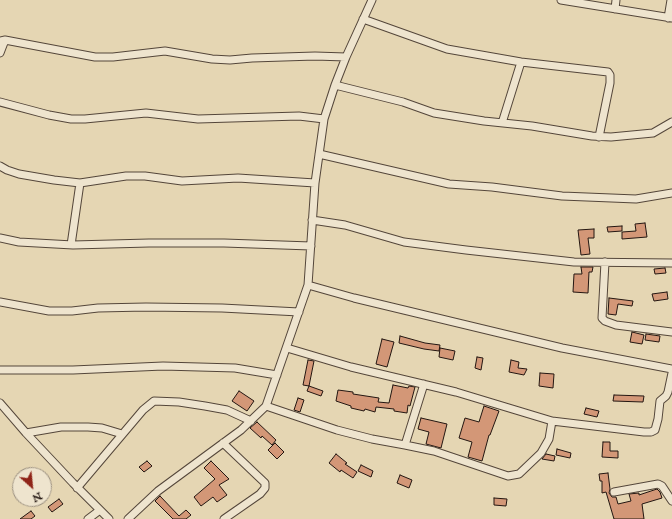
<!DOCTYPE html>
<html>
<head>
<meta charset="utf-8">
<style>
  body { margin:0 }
  #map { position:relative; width:672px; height:519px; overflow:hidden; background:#e5d6b3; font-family:"IM FELL English",serif }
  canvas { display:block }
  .north { position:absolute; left:12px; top:467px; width:40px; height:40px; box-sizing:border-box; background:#eee4ce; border:1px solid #9d9282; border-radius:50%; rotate:153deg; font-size:11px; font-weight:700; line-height:16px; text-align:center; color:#231611 }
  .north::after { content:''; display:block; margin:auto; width:14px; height:18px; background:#8f2418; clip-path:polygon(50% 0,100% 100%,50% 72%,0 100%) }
</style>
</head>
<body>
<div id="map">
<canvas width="672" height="519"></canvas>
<div class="north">N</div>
</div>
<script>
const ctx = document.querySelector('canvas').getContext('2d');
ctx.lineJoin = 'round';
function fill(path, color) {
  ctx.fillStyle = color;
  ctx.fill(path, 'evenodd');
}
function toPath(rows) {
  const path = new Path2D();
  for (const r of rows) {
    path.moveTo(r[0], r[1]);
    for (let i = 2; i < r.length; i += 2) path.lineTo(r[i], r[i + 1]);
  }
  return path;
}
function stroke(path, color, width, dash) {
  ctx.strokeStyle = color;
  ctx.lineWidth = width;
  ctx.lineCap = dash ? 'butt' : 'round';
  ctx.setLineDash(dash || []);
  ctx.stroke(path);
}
const building = toPath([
  [645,223,647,237,622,239,622,232,636,231,635,224,645,223],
  [622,226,622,231,608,232,607,227,622,226],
  [594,229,594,238,588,238,590,254,581,255,578,230,594,229],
  [581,267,593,267,592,272,589,272,588,293,573,292,574,274,582,274,581,267],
  [665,268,666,273,655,274,654,269,665,268],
  [667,292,668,299,654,301,652,294,667,292],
  [609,298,633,301,632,306,618,304,616,315,608,314,609,298],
  [632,332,644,335,642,344,630,342,632,332],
  [646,334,660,336,659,342,645,340,646,334],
  [400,336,425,343,440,345,439,351,424,349,399,343,400,336],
  [382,339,394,342,387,367,376,364,382,339],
  [440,348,455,351,453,360,439,357,440,348],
  [477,357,483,358,481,370,475,368,477,357],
  [308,360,314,361,309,386,303,385,308,360],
  [511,360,519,362,518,368,527,369,524,375,509,372,511,360],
  [540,373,554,374,553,388,539,386,540,373],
  [393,385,408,388,409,386,415,387,410,406,408,405,407,413,394,411,394,409,376,407,375,412,365,409,364,411,351,408,351,406,336,401,338,390,353,392,353,394,379,398,378,402,389,403,393,385],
  [309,386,323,391,321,396,307,391,309,386],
  [239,391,254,401,247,411,232,401,239,391],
  [614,395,644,396,643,402,613,401,614,395],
  [298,398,304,400,300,412,294,410,298,398],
  [484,406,499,411,490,435,489,435,482,461,468,457,472,442,459,438,465,418,479,422,484,406],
  [586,408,599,411,597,417,584,414,586,408],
  [421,418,447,424,441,448,426,444,429,432,418,429,421,418],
  [257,422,276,440,272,445,262,436,261,438,250,428,257,422],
  [603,442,610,442,610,451,618,451,618,458,602,457,603,442],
  [275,443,284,452,277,459,268,450,275,443],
  [557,449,571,453,570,458,556,455,557,449],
  [336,454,347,463,345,464,357,472,353,478,341,470,340,472,329,463,336,454],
  [546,454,555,456,554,461,542,459,546,454],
  [147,461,152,466,144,472,139,467,147,461],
  [211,461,229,479,219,485,227,495,217,502,213,497,201,506,194,497,215,479,204,468,211,461],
  [361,465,373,471,371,477,358,471,361,465],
  [608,473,610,489,609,493,612,497,616,497,618,504,631,501,629,494,639,493,639,495,657,489,660,492,662,498,642,504,644,519,614,519,606,492,602,493,602,481,600,481,599,474,608,473],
  [400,475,412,480,409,488,397,483,400,475],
  [160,496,179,516,186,510,191,515,186,519,173,519,155,501,160,496],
  [494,498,507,499,506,506,494,505,494,498],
  [59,499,63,504,52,512,48,507,59,499],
  [31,511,35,516,31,519,20,519,31,511]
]);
fill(building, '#d39777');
stroke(building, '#231611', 1);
const minor = toPath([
  [561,0,672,18],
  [615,9,616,0],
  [668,18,671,0],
  [363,19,447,49,521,62,608,72,610,75,610,83,599,137],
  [0,41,5,40,95,57,113,57,165,51,212,59,230,60,252,58,315,56,346,57],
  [0,53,5,40],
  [335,85,403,102,434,113,484,121,532,126,592,136,611,137,653,133,672,122],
  [0,102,49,115,71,119,85,119,146,113,198,119,299,116,324,119],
  [502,123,521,62],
  [319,154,449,184,492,187,562,196,636,199,672,193],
  [0,166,7,170,19,174,54,180,80,183,126,176,145,176,182,181,238,178,315,183],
  [312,220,345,225,404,242,466,250,574,262,672,263],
  [0,238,19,242,73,245,149,243,224,243,311,246],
  [71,245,80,183],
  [605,262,602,318,605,321,616,325,672,332],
  [308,285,354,298,562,348,672,369],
  [0,302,49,311,72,311,98,308,146,307,222,308,299,312],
  [287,348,351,367,456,392,552,421,644,432,651,432,655,430,658,419,660,401,666,396,668,392,672,373],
  [0,370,73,370,163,366,235,368,277,375],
  [0,403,26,433,73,483,109,519],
  [266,406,337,430,372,439,405,445,434,451,508,476,519,474,541,453,549,439,552,421],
  [26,433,61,427,88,427,102,428,122,434],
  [223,443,265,483,265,488,260,494,224,519],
  [405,445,424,384],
  [77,488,143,410,154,401,179,402,205,406,227,410,251,421],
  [614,492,658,484,662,486,672,501],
  [88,519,100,510],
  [128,519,158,491,241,430,266,406,308,285,315,183,324,119,335,85,346,57,372,0]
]);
stroke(minor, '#54463a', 9);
stroke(minor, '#eee4ce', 7);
</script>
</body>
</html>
